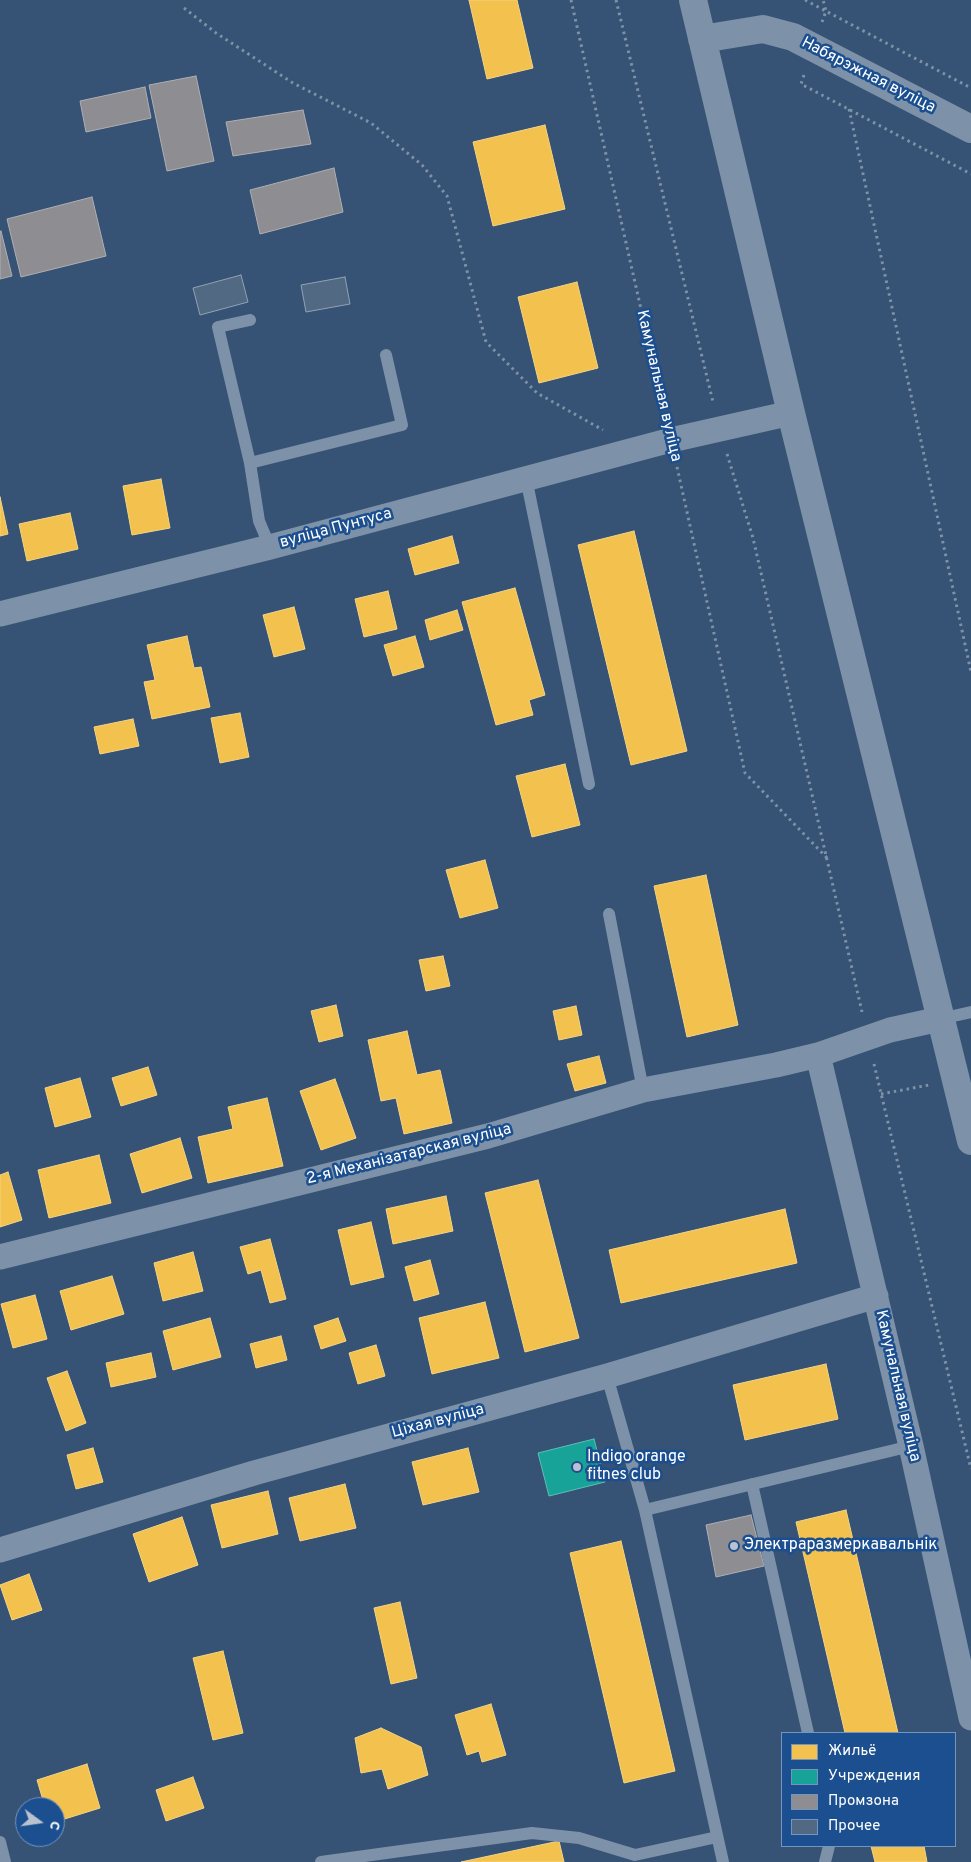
<!DOCTYPE html>
<html>
<head>
<meta charset="utf-8">
<style>
  body { margin:0 }
  #map { position:relative; width:971px; height:1862px; overflow:hidden; background:#365274; font-family:Overpass,sans-serif }
  canvas { display:block }
  .legend { position:absolute; left:781px; top:1732px; width:175px; height:115px; box-sizing:border-box; background:#1b4f8f; border:1px solid #7695bc; margin:0; padding:6px 9px; list-style:none; font-size:15px; color:#fff }
  .legend li { display:flex; align-items:center; gap:10px; height:25px }
  .legend b { width:25px; border:1px solid #7695bc }
  .north { position:absolute; left:15px; top:1797px; width:50px; height:50px; box-sizing:border-box; background:#1b4f8f; border:1px solid #7695bc; border-radius:50%; rotate:104deg; font-size:14px; font-weight:700; line-height:20px; text-align:center; color:#fff }
  .north::after { content:''; display:block; margin:auto; width:18px; height:22px; background:#b9c2ce; clip-path:polygon(50% 0,100% 100%,50% 72%,0 100%) }
</style>
</head>
<body>
<div id="map">
<canvas width="971" height="1862"></canvas>
<ul class="legend">
<li><b style="height:14px;background:#f2c14e"></b>Жильё</li>
<li><b style="height:14px;background:#17a398"></b>Учреждения</li>
<li><b style="height:14px;background:#8d8d92"></b>Промзона</li>
<li><b style="height:14px;background:#526984"></b>Прочее</li>
</ul>
<div class="north">С</div>
</div>
<script>
const ctx = document.querySelector('canvas').getContext('2d');
ctx.lineJoin = 'round';
function fill(path, color) {
  ctx.fillStyle = color;
  ctx.fill(path, 'evenodd');
}
function toPath(rows) {
  const path = new Path2D();
  for (const r of rows) {
    path.moveTo(r[0], r[1]);
    for (let i = 2; i < r.length; i += 2) path.lineTo(r[i], r[i + 1]);
  }
  return path;
}
function stroke(path, color, width, dash) {
  ctx.strokeStyle = color;
  ctx.lineWidth = width;
  ctx.lineCap = dash ? 'butt' : 'round';
  ctx.setLineDash(dash || []);
  ctx.stroke(path);
}
function write(font, color, halo, rows, align = 'center') {
  ctx.font = font + ' Overpass,sans-serif';
  ctx.lineWidth = 5;
  ctx.setLineDash([]);
  ctx.textBaseline = 'middle';
  ctx.strokeStyle = halo;
  ctx.fillStyle = color;
  for (const [text, x, y, turn = 0] of rows) {
    ctx.save();
    ctx.translate(x, y);
    ctx.rotate((+turn || 0) * Math.PI / 180);
    ctx.textAlign = isNaN(turn) ? turn : align;
    if (halo) ctx.strokeText(text, 0, 0);
    ctx.fillText(text, 0, 0);
    ctx.restore();
  }
}
const homes = toPath([
  [469,0,517,0,533,68,487,79,469,0],
  [545,125,565,209,493,226,473,142,545,125],
  [577,282,598,368,539,383,518,297,577,282],
  [161,479,170,528,132,535,123,486,161,479],
  [0,497,8,534,0,536,0,497],
  [70,513,78,549,27,561,19,524,70,513],
  [634,531,687,751,631,765,578,545,634,531],
  [452,536,459,563,415,575,408,549,452,536],
  [515,588,545,695,529,700,533,715,496,725,462,602,515,588],
  [388,591,397,629,364,637,355,599,388,591],
  [294,607,305,649,274,657,263,615,294,607],
  [457,610,463,630,430,640,425,620,457,610],
  [187,636,194,668,201,667,210,707,152,719,144,682,155,680,147,645,187,636],
  [415,636,424,667,393,676,384,645,415,636],
  [240,713,249,757,220,763,211,718,240,713],
  [133,719,139,746,100,754,94,727,133,719],
  [565,764,580,825,532,837,516,776,565,764],
  [485,860,498,908,460,918,446,870,485,860],
  [706,875,738,1025,687,1037,654,886,706,875],
  [443,956,450,986,426,991,419,960,443,956],
  [336,1005,343,1036,319,1042,311,1011,336,1005],
  [576,1006,582,1035,559,1040,553,1011,576,1006],
  [407,1031,417,1075,440,1070,452,1123,404,1134,396,1098,381,1101,368,1040,407,1031],
  [599,1056,606,1083,575,1091,567,1064,599,1056],
  [148,1067,157,1095,121,1106,112,1078,148,1067],
  [80,1078,91,1117,55,1127,45,1088,80,1078],
  [335,1079,356,1138,321,1150,300,1091,335,1079],
  [267,1098,283,1166,208,1183,198,1137,233,1129,228,1107,267,1098],
  [180,1138,192,1178,142,1193,130,1154,180,1138],
  [99,1155,111,1203,49,1218,38,1170,99,1155],
  [8,1172,22,1220,0,1227,0,1175,8,1172],
  [538,1180,579,1338,525,1352,485,1193,538,1180],
  [446,1196,453,1231,393,1244,386,1209,446,1196],
  [785,1209,797,1263,621,1303,609,1250,785,1209],
  [371,1222,384,1277,351,1285,338,1230,371,1222],
  [270,1239,286,1299,270,1303,261,1270,248,1274,240,1247,270,1239],
  [193,1252,203,1291,163,1301,154,1263,193,1252],
  [430,1260,439,1294,414,1301,405,1267,430,1260],
  [112,1276,124,1314,71,1330,60,1291,112,1276],
  [35,1295,47,1339,13,1348,1,1304,35,1295],
  [485,1302,499,1358,432,1374,419,1318,485,1302],
  [210,1318,221,1357,173,1370,163,1331,210,1318],
  [338,1318,346,1341,321,1349,314,1326,338,1318],
  [281,1336,287,1360,256,1368,250,1344,281,1336],
  [376,1345,385,1376,358,1384,349,1353,376,1345],
  [151,1353,156,1377,111,1387,106,1363,151,1353],
  [826,1364,838,1419,745,1440,733,1385,826,1364],
  [67,1371,86,1423,66,1431,47,1378,67,1371],
  [93,1448,103,1482,76,1489,67,1455,93,1448],
  [468,1448,479,1492,423,1505,412,1462,468,1448],
  [345,1484,356,1528,300,1541,289,1498,345,1484],
  [268,1491,278,1534,222,1548,211,1505,268,1491],
  [846,1510,898,1733,845,1733,796,1522,846,1510],
  [182,1517,198,1565,149,1582,133,1534,182,1517],
  [621,1541,675,1771,624,1783,570,1553,621,1541],
  [29,1574,42,1610,12,1620,0,1585,29,1574],
  [400,1602,417,1678,391,1684,374,1608,400,1602],
  [223,1651,243,1733,213,1740,193,1658,223,1651],
  [491,1704,506,1755,482,1762,479,1751,467,1755,455,1715,491,1704],
  [381,1728,421,1747,428,1775,388,1789,382,1769,361,1773,355,1738,381,1728],
  [87,1764,100,1808,55,1822,55,1807,45,1807,37,1780,87,1764],
  [193,1777,204,1808,166,1821,156,1790,193,1777],
  [559,1841,564,1862,461,1862,559,1841],
  [871,1846,924,1846,927,1862,875,1862,871,1846]
]);
fill(homes, '#f2c14e');
stroke(homes, '#f6d483', 1);
const public = toPath([
  [594,1439,605,1482,549,1496,538,1453,594,1439]
]);
fill(public, '#17a398');
stroke(public, '#5dbfb7', 1);
const industry = toPath([
  [196,76,214,161,167,171,149,85,196,76],
  [145,87,151,118,86,132,80,101,145,87],
  [303,110,311,144,233,156,226,122,303,110],
  [334,168,343,212,260,234,250,190,334,168],
  [92,197,106,256,21,277,7,219,92,197],
  [1,231,12,276,0,279,0,232,1,231],
  [751,1515,764,1566,716,1577,706,1525,751,1515]
]);
fill(industry, '#8d8d92');
stroke(industry, '#afafb3', 1);
const building = toPath([
  [241,275,248,302,200,315,193,288,241,275],
  [345,277,350,304,306,312,301,285,345,277]
]);
fill(building, '#526984');
stroke(building, '#92a2b6', 1);
stroke(toPath([
  [571,0,665,415],
  [616,0,713,402],
  [805,0,971,88],
  [184,8,216,33,293,83,371,123,422,165,447,196,486,342,537,393,603,430],
  [822,22,826,11,823,0],
  [804,75,801,84,971,174],
  [849,109,971,672],
  [727,454,753,538,862,1012],
  [677,467,745,773,827,858],
  [874,1064,971,1469],
  [881,1094,929,1085]
]), '#7d92a8', 3, [2.5, 4]);
stroke(toPath([
  [250,463,218,327,250,320],
  [526,478,589,784],
  [270,547,259,521,250,463,402,425,386,355],
  [609,914,643,1090],
  [940,1019,971,1012],
  [607,1376,645,1510,723,1862],
  [752,1484,808,1733],
  [645,1510,911,1446],
  [0,1842,5,1862],
  [321,1862,532,1833,579,1838,635,1855,717,1837],
  [825,1862,829,1846]
]), '#7d92a8', 12);
stroke(toPath([
  [0,614,270,547,671,440,791,413],
  [818,1055,911,1446,971,1718],
  [0,1257,488,1136,643,1090,776,1065,818,1055,890,1030,940,1019],
  [0,1550,254,1473,607,1376,876,1296]
]), '#7d92a8', 25);
stroke(toPath([
  [693,0,791,413,971,1141],
  [702,39,763,29,793,37,971,129]
]), '#7d92a8', 28);
for (const [x, y, r, color] of [
  [577,1467,5,"#b9c2ce"],
  [734,1546,5,"#b9c2ce"]
]) {
  const dot = new Path2D();
  dot.arc(x, y, r, 0, 2 * Math.PI);
  ctx.fillStyle = color;
  ctx.fill(dot);
  stroke(dot, '#1b4f8f', 2);
}
write('16px', '#fff', '#1b4f8f', [
  ["Набярэжная вуліца",868,76,27],
  ["Камунальная вуліца",658,386,77],
  ["вуліца Пунтуса",336,529,-15],
  ["2-я Механізатарская вуліца",409,1155,-14],
  ["Камунальная вуліца",897,1386,77],
  ["Ціхая вуліца",438,1422,-15]
]);
write('16px', '#fff', '#1b4f8f', [
  ["Indigo orange",587,1458],
  ["fitnes club",587,1476],
  ["Электраразмеркавальнік",744,1546]
], 'left');
</script>
</body>
</html>
